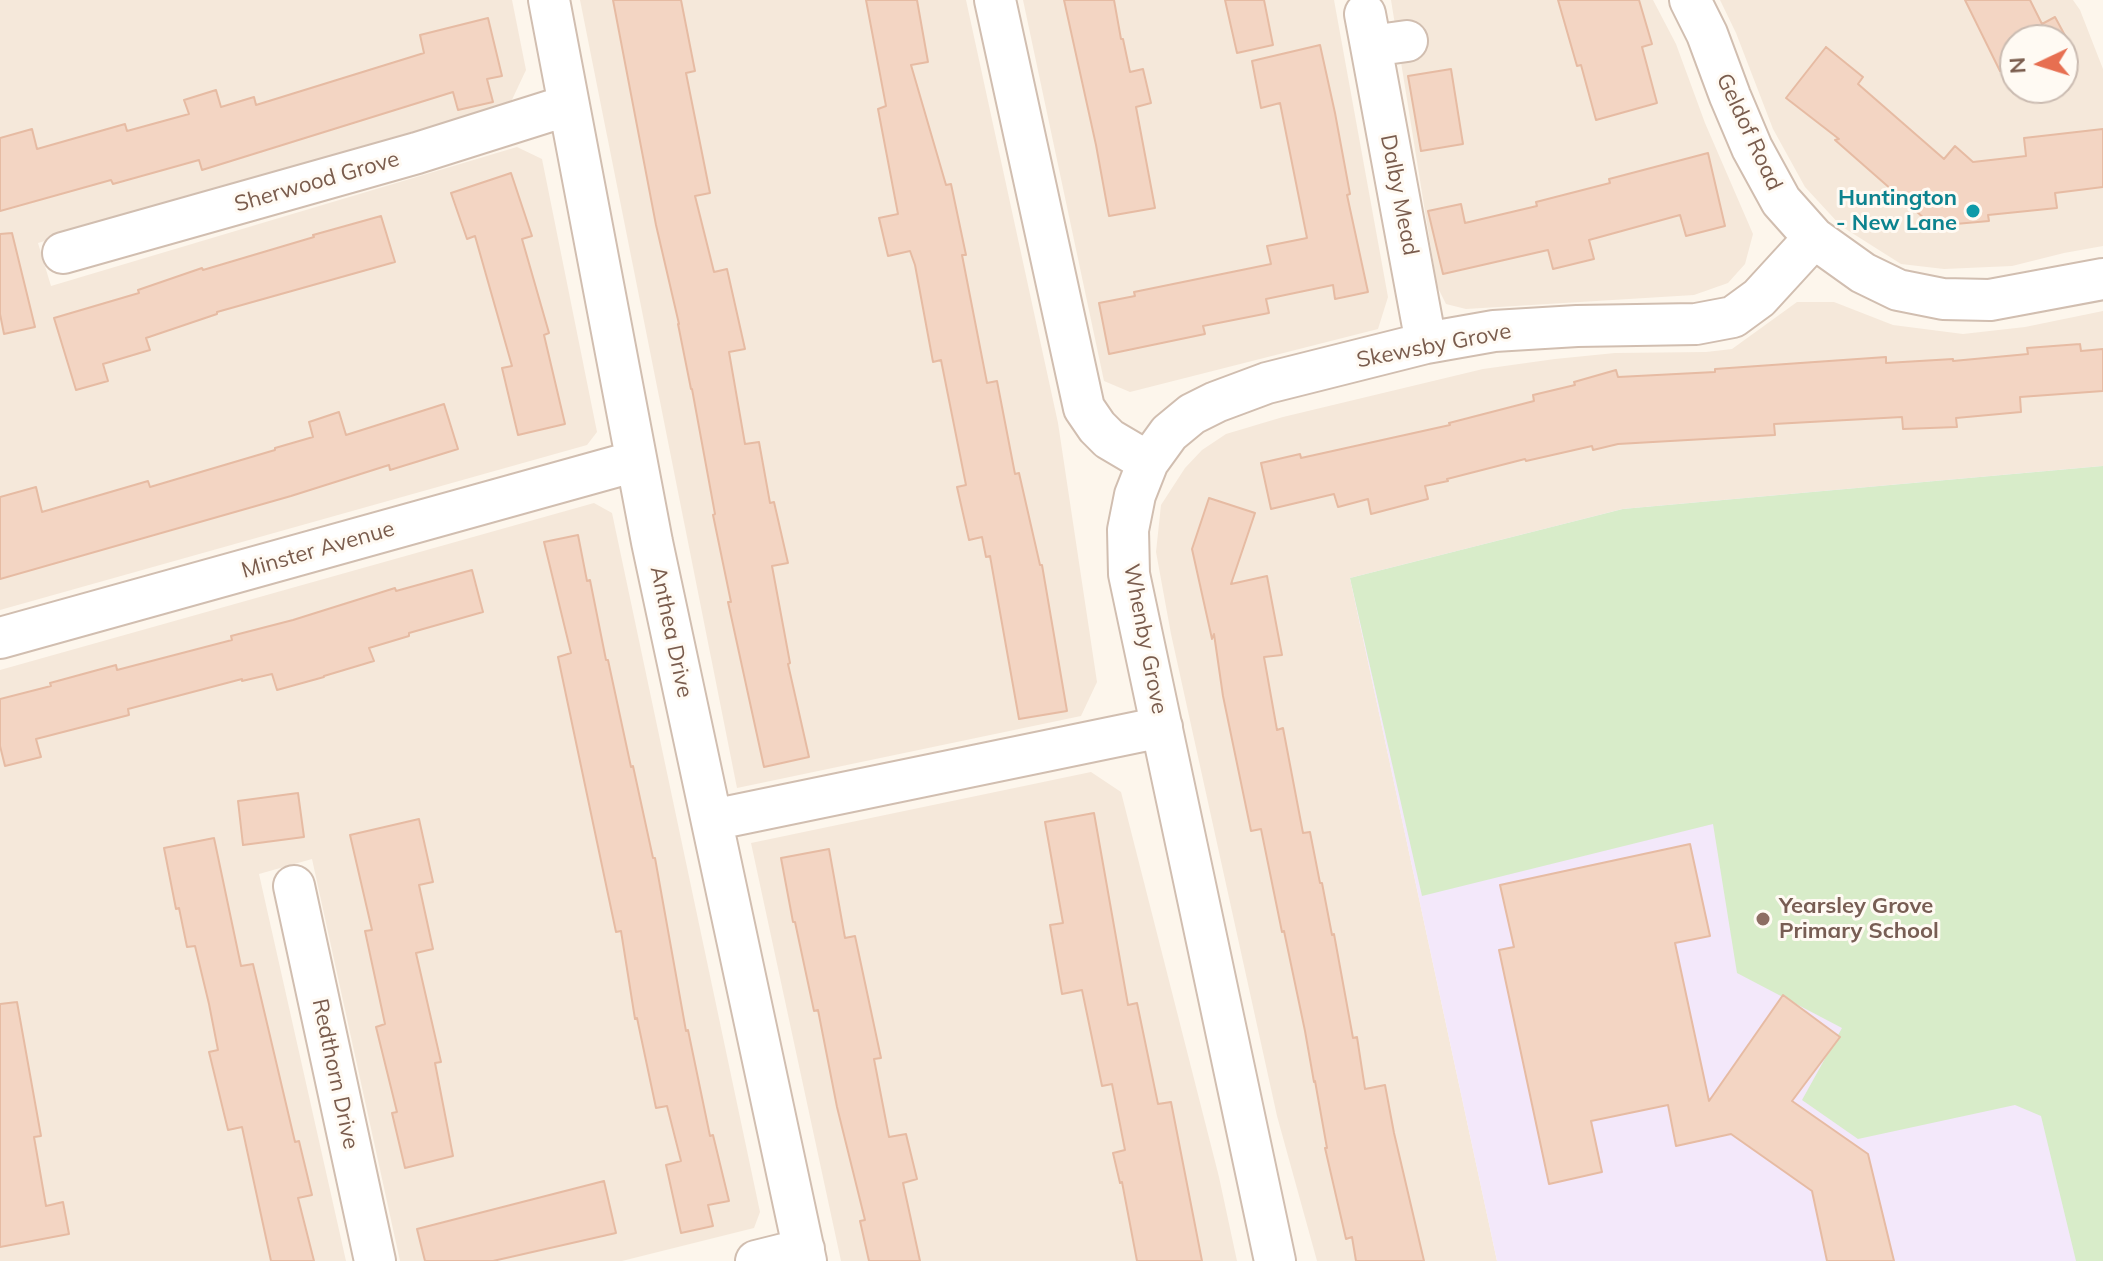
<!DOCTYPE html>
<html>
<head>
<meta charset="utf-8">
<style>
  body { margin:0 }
  #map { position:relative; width:2103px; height:1261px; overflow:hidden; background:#fdf6ec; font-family:Mulish,sans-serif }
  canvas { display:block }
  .north { position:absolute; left:1999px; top:24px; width:80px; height:80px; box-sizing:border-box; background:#fffaf3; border:2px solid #cabbb1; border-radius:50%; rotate:266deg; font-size:22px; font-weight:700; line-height:32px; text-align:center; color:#7a5c4d }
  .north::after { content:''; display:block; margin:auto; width:28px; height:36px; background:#e76f51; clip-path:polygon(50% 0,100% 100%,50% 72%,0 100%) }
</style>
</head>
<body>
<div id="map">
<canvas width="2103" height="1261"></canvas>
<div class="north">N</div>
</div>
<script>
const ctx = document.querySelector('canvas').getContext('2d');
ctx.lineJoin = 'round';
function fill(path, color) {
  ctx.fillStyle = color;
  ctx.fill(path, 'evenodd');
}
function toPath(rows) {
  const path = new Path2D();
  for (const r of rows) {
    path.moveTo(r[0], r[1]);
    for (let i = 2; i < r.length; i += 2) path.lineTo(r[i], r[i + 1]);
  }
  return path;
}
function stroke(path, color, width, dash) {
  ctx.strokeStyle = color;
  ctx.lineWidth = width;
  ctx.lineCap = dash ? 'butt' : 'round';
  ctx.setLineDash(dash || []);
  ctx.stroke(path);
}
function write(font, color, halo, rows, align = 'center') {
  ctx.font = font + ' Mulish,sans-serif';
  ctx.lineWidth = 6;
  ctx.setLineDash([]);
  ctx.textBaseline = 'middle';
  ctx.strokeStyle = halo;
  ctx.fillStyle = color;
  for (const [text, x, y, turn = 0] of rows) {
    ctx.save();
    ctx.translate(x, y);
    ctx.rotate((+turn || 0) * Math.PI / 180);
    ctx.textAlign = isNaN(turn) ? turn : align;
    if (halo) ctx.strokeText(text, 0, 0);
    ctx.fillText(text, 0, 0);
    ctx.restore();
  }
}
fill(toPath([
  [0,0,512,0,526,70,510,104,38,243,51,286,517,147,542,159,597,432,587,445,0,610],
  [580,0,966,0,1058,423,1097,682,1081,716,737,788],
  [1023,0,1334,0,1388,297,1378,329,1130,392,1104,381],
  [1391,0,1653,0,1676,44,1705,123,1753,234,1745,264,1728,283,1694,295,1466,309,1446,304,1437,286],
  [1720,0,2073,0,2080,10,2103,69,2103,246,2064,253,2012,266,1944,269,1901,264,1841,226,1805,187,1773,129,1736,33],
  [2015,40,2063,40,2063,88,2015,88],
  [1797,302,1834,302,1893,325,1963,334,2025,327,2103,311,2103,466,1623,509,1350,578,1497,1261,1317,1261,1277,1116,1171,634,1156,552,1161,505,1185,468,1202,450,1226,434,1283,417,1483,369,1555,359,1615,353,1706,352,1732,349],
  [594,503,612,513,760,1212,754,1228,622,1261,400,1261,312,859,259,874,346,1261,0,1261,0,670],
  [1091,772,1121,792,1219,1177,1237,1261,841,1261,751,843]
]), '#f5e8da');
fill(toPath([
  [2103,466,2103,1261,1497,1261,1350,578,1623,509]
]), '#f3e8fa');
fill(toPath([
  [2103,466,2103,1261,2076,1261,2041,1116,2015,1105,1858,1139,1802,1100,1842,1028,1737,973,1713,824,1422,896,1350,578,1623,509]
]), '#d8ecc9');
const building = toPath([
  [613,0,681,0,695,71,686,73,710,193,695,196,714,272,727,269,745,349,729,352,745,444,759,442,770,503,774,502,788,563,772,566,790,663,788,664,809,757,764,767,728,602,731,602,713,515,715,514,692,389,691,389,678,324,679,324,656,225,613,0],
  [866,0,917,0,928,62,911,65,946,185,951,184,966,255,962,255,987,383,997,381,1015,474,1019,473,1040,565,1042,565,1067,711,1019,719,990,556,986,557,982,537,969,540,957,487,966,485,941,360,933,362,915,265,910,251,888,256,879,218,898,214,878,109,886,106,866,0],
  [1064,0,1114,0,1121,39,1123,39,1130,72,1143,69,1151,103,1136,107,1155,208,1109,216,1096,145,1064,0],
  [1225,0,1264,0,1273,45,1237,53,1225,0],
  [1558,0,1639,0,1652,44,1642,47,1657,103,1596,120,1581,65,1577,66,1558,0],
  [1965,0,2030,0,2042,24,2055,17,2075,54,2063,61,2063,40,2015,40,2015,63,2000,71,1965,0],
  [488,18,502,76,487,79,493,102,458,110,453,92,202,170,199,160,113,184,111,180,0,211,0,138,32,129,37,149,125,124,127,131,189,114,184,100,216,90,221,107,254,97,256,105,424,53,420,35,488,18],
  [1320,45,1335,113,1350,194,1347,195,1368,292,1335,299,1333,285,1266,299,1269,313,1203,326,1205,334,1109,354,1099,303,1135,296,1134,292,1271,264,1267,246,1307,238,1280,103,1261,108,1252,61,1320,45],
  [1826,47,1863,77,1858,84,1944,159,1955,146,1973,162,2026,156,2024,138,2103,129,2103,187,2055,193,2057,208,1988,215,1989,221,1933,226,1835,140,1839,139,1786,98,1826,47],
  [1451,69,1463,144,1421,151,1408,76,1451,69],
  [1708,153,1725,226,1686,236,1680,215,1589,240,1594,259,1553,269,1548,250,1443,274,1428,211,1461,204,1465,223,1537,206,1536,202,1610,183,1609,179,1708,153],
  [511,173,532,236,522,239,549,333,544,335,565,424,518,435,502,368,512,366,475,236,467,239,451,193,511,173],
  [381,216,395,262,217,312,217,314,146,338,150,350,103,364,108,381,76,390,54,318,139,293,138,290,202,268,203,270,314,237,313,235,381,216],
  [12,233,35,327,4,334,0,314,0,234,12,233],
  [2080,344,2081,351,2103,349,2103,391,2020,397,2021,412,1956,418,1957,427,1903,429,1902,417,1810,422,1774,424,1775,435,1618,444,1593,450,1592,446,1526,461,1525,459,1447,479,1448,481,1425,486,1428,499,1371,514,1368,499,1338,507,1334,494,1271,509,1261,463,1300,454,1301,458,1450,425,1449,423,1534,401,1533,395,1575,385,1574,382,1616,370,1618,377,1715,372,1715,369,1886,357,1886,363,1953,359,1953,361,2028,354,2027,348,2080,344],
  [444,404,458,449,390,470,389,465,291,496,0,579,0,497,36,487,42,512,148,481,150,487,275,450,275,448,313,437,309,422,339,412,346,435,444,404],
  [1209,498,1255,513,1231,584,1267,576,1282,655,1264,657,1277,730,1283,728,1303,833,1310,832,1320,883,1322,883,1332,935,1334,934,1353,1038,1357,1037,1365,1089,1385,1085,1394,1133,1424,1261,1356,1261,1352,1237,1346,1239,1325,1148,1327,1148,1315,1081,1314,1082,1305,1031,1284,931,1282,932,1261,829,1251,831,1223,696,1214,634,1212,639,1192,549,1209,498],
  [578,535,587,581,590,580,606,660,608,660,631,767,633,766,653,858,655,858,686,1031,688,1030,710,1136,713,1135,729,1201,708,1205,713,1226,681,1233,666,1165,681,1161,667,1106,656,1108,637,1018,635,1019,621,931,616,932,558,657,571,653,544,542,578,535],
  [472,570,483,612,409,633,409,636,369,648,374,661,324,676,324,677,277,690,272,674,242,681,242,679,128,709,129,715,36,739,41,757,5,766,0,746,0,699,51,686,50,683,116,665,117,670,232,640,231,636,293,620,395,588,396,591,472,570],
  [298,793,304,837,243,845,238,801,298,793],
  [1094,813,1128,1005,1137,1003,1158,1104,1171,1102,1202,1261,1137,1261,1122,1182,1120,1183,1113,1153,1125,1150,1112,1084,1102,1086,1082,990,1062,994,1050,925,1063,923,1045,822,1094,813],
  [419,819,433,882,419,885,433,949,416,953,441,1062,435,1063,453,1156,405,1168,392,1113,397,1112,376,1027,385,1024,365,931,372,930,350,835,419,819],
  [214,838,241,966,253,964,295,1142,299,1141,312,1195,298,1198,314,1261,271,1261,242,1127,228,1130,209,1052,218,1050,209,1004,195,946,187,947,179,908,176,909,164,848,214,838],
  [1690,844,1710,936,1675,943,1709,1101,1783,995,1840,1037,1792,1101,1868,1154,1894,1261,1827,1261,1812,1191,1731,1134,1676,1146,1668,1105,1591,1121,1602,1172,1549,1184,1499,950,1514,947,1500,885,1690,844],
  [829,849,845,938,855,936,881,1058,874,1059,889,1137,906,1134,917,1179,903,1183,920,1261,869,1261,860,1221,865,1220,837,1107,818,1010,814,1011,795,922,793,922,781,858,829,849],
  [17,1002,41,1136,34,1137,46,1206,63,1202,69,1234,0,1247,0,1004,17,1002],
  [604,1181,616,1233,493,1261,425,1261,417,1229,604,1181]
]);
fill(building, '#f3d5c3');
stroke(building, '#e6bba3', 2);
const street = toPath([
  [549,0,652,542,806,1261],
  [995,0,1084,408,1097,427,1109,439,1148,462],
  [1690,0,1707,34,1730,96,1752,148,1781,201,1814,238,1863,273,1898,290,1943,299,1990,300,2103,279],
  [1365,14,1371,46],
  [1407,41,1371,46,1426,343],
  [63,253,417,153,569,105],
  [0,638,636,461],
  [712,820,1162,727],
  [294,886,375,1261],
  [756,1261,804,1249],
  [1275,1261,1129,574,1128,530,1135,495,1148,462,1169,433,1192,414,1216,402,1267,383,1426,343,1494,331,1577,326,1696,324,1733,317,1759,298,1814,238]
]);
stroke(street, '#d1beb0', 44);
stroke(street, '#fff', 40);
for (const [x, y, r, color] of [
  [1973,211,8,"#0f9aa8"],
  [1763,919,8,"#8d6e63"]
]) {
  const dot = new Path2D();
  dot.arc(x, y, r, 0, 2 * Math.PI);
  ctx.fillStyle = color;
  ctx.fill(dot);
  stroke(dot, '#fffaf3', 3);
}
write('22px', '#7a5c4d', '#fffaf3', [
  ["Geldof Road",1749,132,65],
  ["Sherwood Grove",317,182,-16],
  ["Dalby Mead",1399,195,79],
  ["Skewsby Grove",1434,346,-11],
  ["Minster Avenue",318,550,-16],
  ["Anthea Drive",671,632,78],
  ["Whenby Grove",1145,639,79],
  ["Redthorn Drive",335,1074,78]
]);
write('bold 22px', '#0d838f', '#fffaf3', [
  ["Huntington",1957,198],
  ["- New Lane",1957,223]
], 'right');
write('bold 22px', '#785e54', '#fffaf3', [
  ["Yearsley Grove",1779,906],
  ["Primary School",1779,931]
], 'left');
</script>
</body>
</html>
